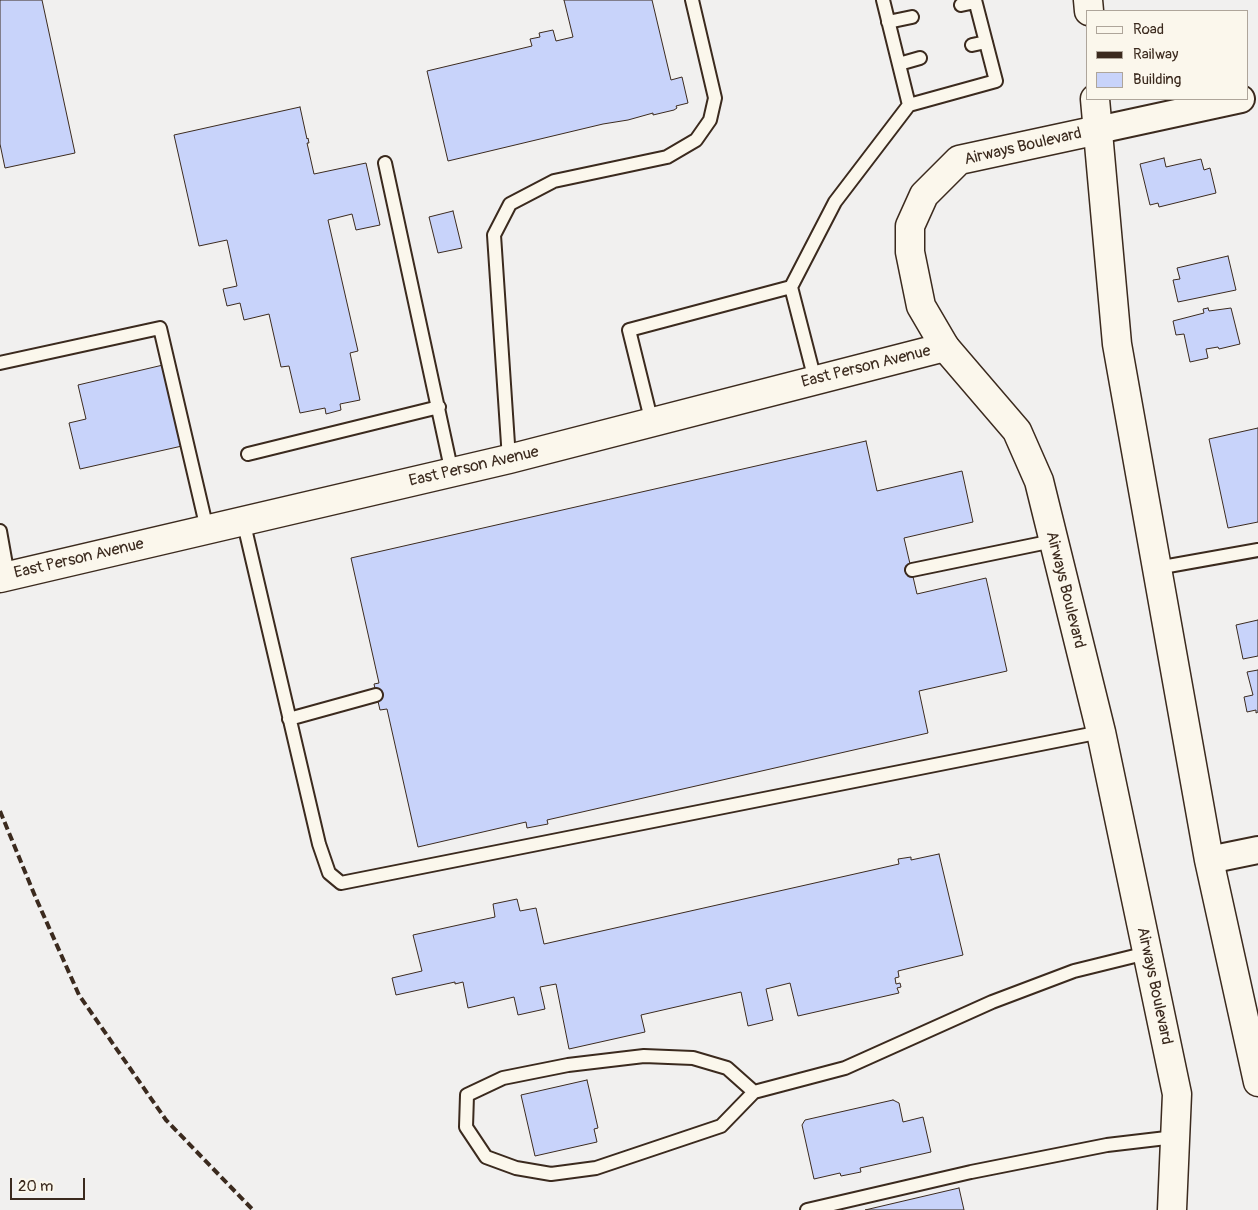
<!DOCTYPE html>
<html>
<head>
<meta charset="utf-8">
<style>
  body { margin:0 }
  #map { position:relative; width:1258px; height:1210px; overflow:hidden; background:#f1f0ef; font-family:Pangolin,sans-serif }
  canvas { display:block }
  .legend { position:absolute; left:1086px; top:10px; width:162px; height:90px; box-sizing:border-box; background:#fbf7ec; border:1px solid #aea59a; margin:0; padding:6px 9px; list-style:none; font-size:15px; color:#3b2a1e }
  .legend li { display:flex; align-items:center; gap:10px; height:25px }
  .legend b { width:25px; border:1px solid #aea59a }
  .scale { position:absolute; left:10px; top:1178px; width:75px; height:22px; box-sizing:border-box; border:2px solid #3b2a1e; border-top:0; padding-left:6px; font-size:15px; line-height:18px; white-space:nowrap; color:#3b2a1e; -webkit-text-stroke:4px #fbf7ec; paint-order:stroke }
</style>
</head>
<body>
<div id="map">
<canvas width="1258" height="1210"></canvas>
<ul class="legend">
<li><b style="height:6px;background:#fbf7ec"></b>Road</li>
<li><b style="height:6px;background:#3b2a1e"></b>Railway</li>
<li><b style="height:14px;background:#c8d3fa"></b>Building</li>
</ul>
<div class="scale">20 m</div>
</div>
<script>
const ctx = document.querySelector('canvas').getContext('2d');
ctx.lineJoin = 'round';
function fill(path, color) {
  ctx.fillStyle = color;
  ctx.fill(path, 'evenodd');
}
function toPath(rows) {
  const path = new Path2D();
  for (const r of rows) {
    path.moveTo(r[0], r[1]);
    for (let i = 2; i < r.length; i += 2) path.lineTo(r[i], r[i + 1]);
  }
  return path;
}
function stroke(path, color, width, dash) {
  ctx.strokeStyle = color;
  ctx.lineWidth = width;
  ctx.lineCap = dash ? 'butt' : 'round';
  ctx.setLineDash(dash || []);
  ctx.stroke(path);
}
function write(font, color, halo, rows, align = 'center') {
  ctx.font = font + ' Pangolin,sans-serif';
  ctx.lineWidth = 4;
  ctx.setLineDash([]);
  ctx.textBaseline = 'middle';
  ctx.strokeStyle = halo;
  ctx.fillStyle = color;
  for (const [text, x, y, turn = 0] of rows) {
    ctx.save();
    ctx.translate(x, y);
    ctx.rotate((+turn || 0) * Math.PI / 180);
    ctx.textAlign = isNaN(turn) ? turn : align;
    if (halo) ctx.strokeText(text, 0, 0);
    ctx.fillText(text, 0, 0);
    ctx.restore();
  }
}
const building = toPath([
  [0,0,42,0,75,153,5,168,0,144,0,0],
  [564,0,652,0,671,80,682,77,688,103,676,106,677,108,674,110,653,115,653,113,628,120,603,124,448,161,427,71,532,46,530,39,540,37,539,33,553,30,556,41,573,37,564,0],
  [300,107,307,139,308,138,309,143,307,143,314,174,366,163,380,225,356,230,352,214,328,220,358,351,350,353,360,400,340,404,341,410,326,414,325,408,300,413,289,366,281,367,269,314,244,320,240,303,227,306,223,289,237,286,227,240,199,246,174,135,300,107],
  [1164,158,1166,167,1201,159,1204,170,1210,168,1216,193,1159,207,1158,203,1150,205,1140,164,1164,158],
  [453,211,462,248,438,253,429,217,453,211],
  [1228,256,1236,290,1178,302,1173,280,1180,279,1177,268,1228,256],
  [1208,308,1209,311,1231,308,1240,344,1219,349,1218,347,1206,349,1208,358,1190,362,1184,334,1176,335,1173,321,1204,313,1203,309,1208,308],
  [163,365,182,446,80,469,69,423,86,419,78,385,163,365],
  [1258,428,1258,522,1228,528,1209,439,1258,428],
  [866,441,877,491,962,471,973,522,904,538,917,594,986,578,1007,671,919,691,928,733,547,820,548,824,527,828,526,822,418,847,387,709,380,710,374,684,379,683,351,558,866,441],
  [1258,620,1258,656,1243,659,1236,625,1258,620],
  [1258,670,1258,712,1256,713,1256,710,1247,712,1244,697,1253,695,1247,672,1258,670],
  [939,854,963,955,898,971,899,977,895,978,896,984,900,983,901,987,897,988,899,993,798,1016,790,983,766,989,773,1020,748,1026,741,992,641,1015,645,1032,569,1049,556,984,540,987,545,1009,518,1015,514,997,468,1008,463,982,455,984,455,982,396,995,392,978,422,971,413,935,495,917,493,904,517,899,520,911,536,908,544,944,899,864,898,859,911,857,911,860,939,854],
  [587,1080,598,1128,594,1129,597,1142,535,1156,521,1095,587,1080],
  [893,1100,899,1103,903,1122,923,1117,931,1152,860,1168,861,1172,841,1176,840,1173,814,1179,802,1125,805,1120,893,1100],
  [959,1188,964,1210,865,1210,959,1188]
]);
fill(building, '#c8d3fa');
stroke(building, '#3b2a1e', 1);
const service = toPath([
  [883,0,909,105,996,81,975,0],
  [961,5,975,2],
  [888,22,912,17],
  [972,45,986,42],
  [899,64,920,58],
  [385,163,452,473],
  [791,287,835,202,909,105],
  [0,363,160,328,207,529],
  [652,423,629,330,791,287,815,380],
  [248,454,439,407],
  [509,459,494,235,510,204,554,181,667,157,696,140,710,120,715,98,692,0],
  [243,520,319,844,329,873,341,883,1101,732],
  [0,531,8,576],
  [1157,568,1258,550],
  [912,570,1053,541],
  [289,719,376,695],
  [754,1092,721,1126,596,1168,551,1174,516,1168,486,1157,466,1127,467,1095,503,1078,568,1065,644,1056,693,1058,727,1068,754,1092,845,1068,992,1002,1074,971,1147,953],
  [807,1210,971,1172,1107,1145,1175,1137]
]);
const minor = toPath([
  [1098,130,1241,99],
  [1209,860,1258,850]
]);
const tertiary = toPath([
  [945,347,1017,431,1039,481,1101,732,1177,1094,1172,1210]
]);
const secondary = toPath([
  [0,578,509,459,945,347,921,306,910,252,910,226,924,195,959,160,1098,130]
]);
const primary = toPath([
  [1088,0,1089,11],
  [1095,99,1117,344,1209,860,1258,1082]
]);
stroke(service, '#3b2a1e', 16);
stroke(minor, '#3b2a1e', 30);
stroke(tertiary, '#3b2a1e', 31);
stroke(secondary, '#3b2a1e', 31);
stroke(primary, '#3b2a1e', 31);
stroke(service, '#fbf7ec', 12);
stroke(minor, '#fbf7ec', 26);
stroke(tertiary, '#fbf7ec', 28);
stroke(secondary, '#fbf7ec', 28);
stroke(primary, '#fbf7ec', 28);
stroke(toPath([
  [0,811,35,896,79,995,166,1120,253,1210]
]), '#3b2a1e', 4, [8, 4]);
write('16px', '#3b2a1e', '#fbf7ec', [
  ["Airways Boulevard",1023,147,-13],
  ["East Person Avenue",866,367,-14],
  ["East Person Avenue",474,467,-13],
  ["East Person Avenue",79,559,-13],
  ["Airways Boulevard",1065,590,76],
  ["Airways Boulevard",1154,986,78]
]);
</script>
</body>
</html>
